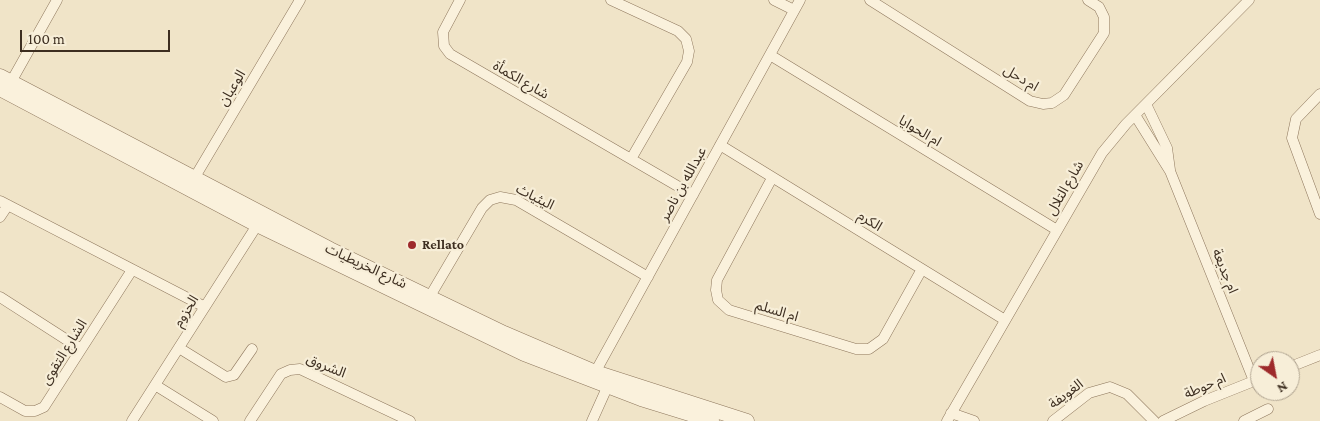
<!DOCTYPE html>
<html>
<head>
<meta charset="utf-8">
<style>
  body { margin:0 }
  #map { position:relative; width:1320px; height:421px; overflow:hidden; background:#f0e4c8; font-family:"Crimson Pro",serif }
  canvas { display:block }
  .north { position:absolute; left:1250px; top:351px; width:50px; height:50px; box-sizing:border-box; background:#f7eed8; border:1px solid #ada18e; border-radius:50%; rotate:147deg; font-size:14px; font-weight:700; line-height:20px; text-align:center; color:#3d2e20 }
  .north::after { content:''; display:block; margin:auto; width:18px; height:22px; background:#9e2a2b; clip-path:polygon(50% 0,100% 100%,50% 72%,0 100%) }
  .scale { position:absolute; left:20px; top:30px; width:150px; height:22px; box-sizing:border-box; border:2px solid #3d2e20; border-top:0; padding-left:6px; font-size:15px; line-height:18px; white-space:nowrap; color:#3d2e20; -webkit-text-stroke:4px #f7eed8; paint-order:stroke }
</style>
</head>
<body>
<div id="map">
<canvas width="1320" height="421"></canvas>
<div class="north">N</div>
<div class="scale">100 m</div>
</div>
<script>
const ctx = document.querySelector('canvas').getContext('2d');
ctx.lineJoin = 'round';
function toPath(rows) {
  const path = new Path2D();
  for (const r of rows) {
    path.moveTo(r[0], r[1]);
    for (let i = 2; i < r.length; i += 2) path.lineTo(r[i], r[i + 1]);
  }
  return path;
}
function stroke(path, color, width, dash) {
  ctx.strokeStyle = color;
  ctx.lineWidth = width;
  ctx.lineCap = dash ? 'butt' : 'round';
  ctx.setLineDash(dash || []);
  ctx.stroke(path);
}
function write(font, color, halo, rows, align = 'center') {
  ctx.font = font + ' "Crimson Pro","Noto Sans Arabic",serif';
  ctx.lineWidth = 4.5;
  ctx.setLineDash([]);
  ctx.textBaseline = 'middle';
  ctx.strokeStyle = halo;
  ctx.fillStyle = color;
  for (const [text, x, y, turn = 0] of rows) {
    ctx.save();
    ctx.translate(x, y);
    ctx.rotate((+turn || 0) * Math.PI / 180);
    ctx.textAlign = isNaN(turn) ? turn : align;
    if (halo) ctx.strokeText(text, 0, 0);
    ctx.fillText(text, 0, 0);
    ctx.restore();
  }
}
const minor = toPath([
  [460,0,443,32,444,46,450,54,693,195],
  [611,0,678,31,686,39,689,51,687,62,631,159],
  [774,0,794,10],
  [870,0,1030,101,1043,104,1052,103,1064,95,1104,33,1104,17,1099,7,1088,0],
  [770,55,1057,230],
  [11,82,57,0],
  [1320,94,1296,119,1292,138,1320,214],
  [1146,104,1167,148,1170,170],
  [1135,115,1170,171,1254,381],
  [720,145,1005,320],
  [772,178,717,280,716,290,718,300,729,310,856,349,869,349,883,339,922,269],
  [192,182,300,0],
  [0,201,205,307],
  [0,217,8,205],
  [0,297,81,349],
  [426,303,482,208,490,200,500,197,516,200,648,277],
  [179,348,226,377,234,375,252,349],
  [1290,367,1320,355],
  [592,378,800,0],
  [155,385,213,421],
  [0,397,25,411,35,411,44,407,132,270],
  [951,413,974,421],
  [132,421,261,219],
  [250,421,281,374,290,370,300,369,410,421],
  [592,421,610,381],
  [947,421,1102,153,1126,124,1249,0],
  [1053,421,1089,393,1110,387,1127,394,1154,421],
  [1163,421,1204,401,1259,379],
  [1244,421,1268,409]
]);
const tertiary = toPath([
  [0,76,330,249,504,333,595,372,747,421],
  [0,89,257,225,524,354,641,399,712,421]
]);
stroke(minor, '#8d765c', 11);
stroke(tertiary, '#8d765c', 15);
stroke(minor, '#faf1dc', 10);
stroke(tertiary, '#faf1dc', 14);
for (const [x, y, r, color] of [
  [412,245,5,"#9e2a2b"]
]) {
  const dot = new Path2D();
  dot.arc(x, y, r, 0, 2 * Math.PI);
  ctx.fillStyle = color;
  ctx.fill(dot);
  stroke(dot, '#f7eed8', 2);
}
write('14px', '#3d2e20', '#f7eed8', [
  ["ام دحل",1021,78,31],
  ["شارع الكمأة",521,80,30],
  ["الوعبان",232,88,-59],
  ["ام الحوايا",920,131,31],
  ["عبدالله بن ناصر",683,184,-61],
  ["شارع التلال",1065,188,-60],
  ["اليثياث",535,197,27],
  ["الكرم",870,221,32],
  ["شارع الخريطيات",366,266,25],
  ["ام جديعة",1225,271,68],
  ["الحزوم",186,311,-58],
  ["ام السلم",777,311,17],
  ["الشارع التقوى",64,352,-58],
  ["الشروق",326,366,22],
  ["ام حوطة",1205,386,-23],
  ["الغويفة",1066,394,-37]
]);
write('bold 14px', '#3d2e20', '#f7eed8', [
  ["Rellato",422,245]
], 'left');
</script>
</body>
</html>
